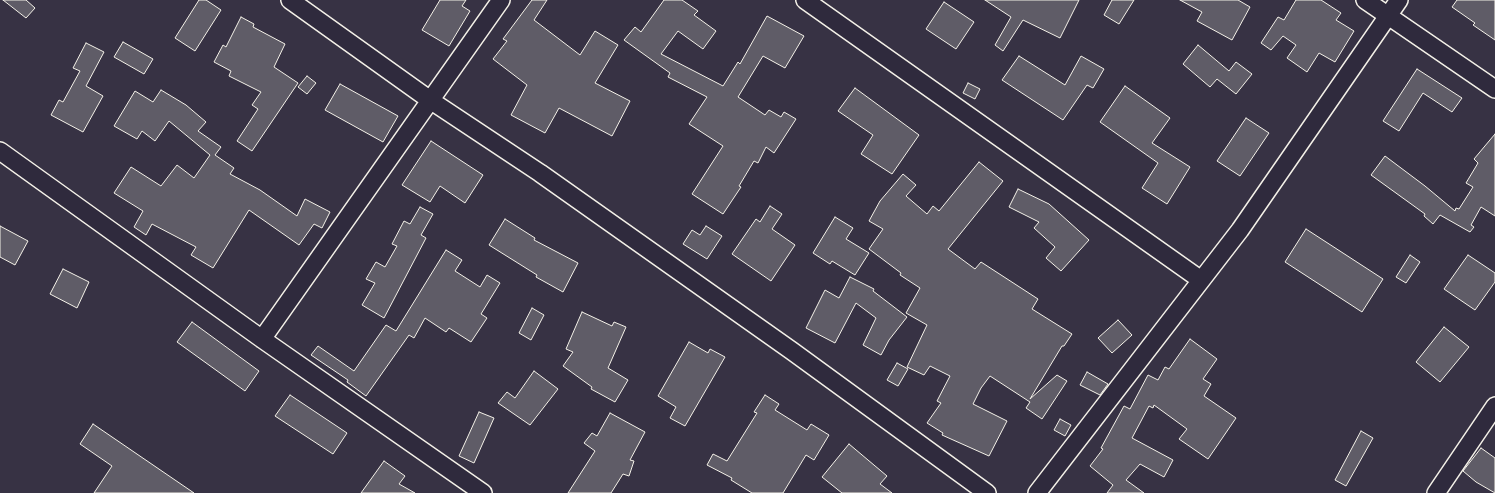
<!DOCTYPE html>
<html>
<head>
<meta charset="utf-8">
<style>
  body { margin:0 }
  canvas { display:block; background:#373244 }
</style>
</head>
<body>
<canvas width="1495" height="493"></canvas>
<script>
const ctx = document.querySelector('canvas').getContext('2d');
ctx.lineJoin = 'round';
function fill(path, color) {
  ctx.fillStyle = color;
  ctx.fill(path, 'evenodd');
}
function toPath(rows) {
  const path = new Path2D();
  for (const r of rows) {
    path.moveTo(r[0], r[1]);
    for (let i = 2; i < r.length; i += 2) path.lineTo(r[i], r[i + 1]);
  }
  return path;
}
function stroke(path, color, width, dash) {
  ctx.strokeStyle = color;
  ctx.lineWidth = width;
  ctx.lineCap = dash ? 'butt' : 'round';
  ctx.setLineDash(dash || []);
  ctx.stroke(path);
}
const building = toPath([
  [3,0,26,0,35,8,26,18,3,0],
  [199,0,206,0,221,10,195,51,175,38,199,0],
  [440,0,466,0,462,6,470,11,449,46,422,30,440,0],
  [532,0,547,0,534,20,580,55,595,31,618,45,595,83,630,101,612,136,559,108,545,133,511,115,527,85,493,59,507,41,503,39,532,0],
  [664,0,682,0,698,11,694,15,716,31,703,49,678,31,661,54,723,86,738,62,740,64,767,16,804,36,785,68,763,56,738,97,765,115,769,110,781,117,784,112,796,119,774,153,766,147,758,163,754,161,739,186,741,187,723,214,692,194,723,146,689,124,707,97,668,77,670,73,624,40,635,27,641,32,664,0],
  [985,0,1079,0,1060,38,1023,20,1003,51,995,45,1011,17,985,0],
  [1112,0,1134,0,1119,24,1104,15,1112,0],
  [1180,0,1238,0,1250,7,1232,40,1197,21,1202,12,1180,0],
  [1296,0,1321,0,1341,13,1336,20,1354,31,1335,62,1319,53,1307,72,1287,58,1296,45,1283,36,1271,50,1261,43,1278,17,1284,20,1296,0],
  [1457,0,1495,0,1495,40,1473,25,1475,23,1452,7,1457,0],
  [944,2,974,22,956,49,926,29,944,2],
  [241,17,254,24,253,27,285,44,274,67,298,83,252,151,237,141,258,109,252,105,261,92,229,76,231,71,214,62,223,45,226,47,241,17],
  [123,42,153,59,144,74,114,57,123,42],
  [86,43,104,52,86,86,103,96,83,132,51,115,59,100,63,102,80,71,73,68,86,43],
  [1198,45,1229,71,1236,62,1252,74,1236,94,1217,79,1210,87,1183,64,1198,45],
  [1019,56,1065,85,1081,56,1104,69,1093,88,1087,85,1063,120,1002,80,1019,56],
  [1417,69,1462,98,1452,112,1423,93,1399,131,1383,121,1417,69],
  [307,76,316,83,307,94,298,87,307,76],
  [968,83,980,89,975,99,963,93,968,83],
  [340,84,398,116,383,142,325,110,340,84],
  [1125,86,1170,118,1152,143,1190,167,1167,204,1142,188,1158,163,1100,122,1125,86],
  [855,88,919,135,892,174,861,154,873,135,838,111,855,88],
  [161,90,186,105,206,122,198,131,221,147,215,155,234,168,230,174,260,190,297,216,305,199,330,212,322,228,314,224,299,245,249,210,213,268,191,255,196,247,152,224,146,235,134,227,143,211,114,193,131,167,161,186,177,165,194,178,210,155,169,121,155,141,142,131,137,139,114,126,135,91,153,102,161,90],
  [1246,118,1269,133,1240,176,1217,161,1246,118],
  [1495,134,1495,216,1481,207,1471,225,1474,227,1470,232,1440,215,1433,224,1424,216,1425,214,1371,175,1385,156,1425,186,1455,211,1456,208,1459,209,1473,187,1466,183,1478,163,1474,159,1495,134],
  [431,141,483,175,465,203,440,186,430,202,402,185,431,141],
  [979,162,1003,181,948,249,975,269,981,262,1038,299,1032,309,1072,334,1064,346,1062,346,1030,399,1057,375,1067,381,1042,419,1026,408,1030,402,990,376,981,388,973,404,1007,421,989,456,942,435,943,433,927,423,941,403,937,401,950,376,930,366,924,375,907,367,927,325,906,313,920,288,900,275,901,273,869,249,883,229,869,221,880,201,903,174,916,185,906,196,927,214,933,206,939,211,979,162],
  [1018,189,1049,204,1089,240,1061,271,1046,258,1055,247,1034,228,1039,222,1009,207,1018,189],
  [770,206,782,214,772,229,795,245,771,281,732,254,756,219,760,222,770,206],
  [420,207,433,214,421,235,426,238,384,318,362,305,375,283,366,279,376,262,385,267,397,246,392,244,404,221,410,224,420,207],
  [835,217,853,228,846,239,869,253,855,275,832,261,830,264,813,253,835,217],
  [505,219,535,238,534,240,578,263,563,292,536,277,537,275,489,245,505,219],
  [0,226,28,241,15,265,0,257,0,226],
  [706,226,722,236,707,259,683,244,692,230,700,235,706,226],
  [1306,229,1383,279,1362,312,1285,262,1306,229],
  [446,250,462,260,455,271,480,287,487,275,500,283,481,314,487,318,471,342,449,328,446,332,425,318,414,338,409,335,366,396,347,382,348,380,311,355,318,346,354,371,386,325,396,331,446,250],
  [1410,255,1420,262,1406,283,1396,277,1410,255],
  [1468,255,1495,273,1495,282,1475,310,1444,289,1468,255],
  [63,269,89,282,77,308,50,294,63,269],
  [850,277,874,289,873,291,907,317,889,340,881,355,863,345,876,318,856,303,835,343,806,328,825,290,839,298,850,277],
  [532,308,544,315,531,340,519,333,532,308],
  [582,312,612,326,614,322,626,327,608,368,628,380,615,402,591,389,592,387,563,366,573,352,566,349,582,312],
  [1118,320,1132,335,1112,353,1098,338,1118,320],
  [192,322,259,371,245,391,177,342,192,322],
  [1444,327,1469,347,1440,382,1416,362,1444,327],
  [1190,339,1217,359,1203,379,1211,384,1204,396,1236,418,1208,459,1179,439,1187,429,1154,405,1153,408,1149,406,1132,438,1173,460,1164,477,1140,464,1126,480,1144,493,1107,493,1113,485,1090,466,1103,449,1101,448,1124,406,1130,409,1148,375,1158,380,1165,367,1169,369,1190,339],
  [689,342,708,353,710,349,725,357,685,426,670,418,676,407,658,396,689,342],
  [897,363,908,369,898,386,887,380,897,363],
  [534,371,558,389,530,425,498,403,507,392,515,398,534,371],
  [1087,372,1108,384,1100,395,1080,385,1087,372],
  [290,395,347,433,333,454,275,416,290,395],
  [765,395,779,404,775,410,807,430,811,424,829,435,814,460,806,455,783,493,752,493,731,480,732,478,707,465,713,454,727,461,757,413,754,412,765,395],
  [479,412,494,418,474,463,459,456,479,412],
  [610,413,645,432,630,460,634,461,629,476,623,474,611,493,568,493,595,451,584,443,592,433,597,436,610,413],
  [1060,419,1071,425,1065,436,1054,430,1060,419],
  [93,424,194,493,94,493,112,466,80,444,93,424],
  [1361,431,1373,438,1346,486,1335,480,1361,431],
  [849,444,887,476,880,484,892,493,842,493,822,477,849,444],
  [1481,448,1495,458,1495,493,1476,482,1463,471,1481,448],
  [384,461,405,476,399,484,415,493,361,493,384,461]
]);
fill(building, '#5f5c67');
stroke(building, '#f4f1e8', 1);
const minor = toPath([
  [290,0,430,100,540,173,792,351,987,493],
  [805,0,1201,280],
  [1365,0,1495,89],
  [0,151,262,339,483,493],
  [262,339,501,0],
  [1037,493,1240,230,1399,0],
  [1436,493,1495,406]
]);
stroke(minor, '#f4f1e8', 20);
stroke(minor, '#2f2a3d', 17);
</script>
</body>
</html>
